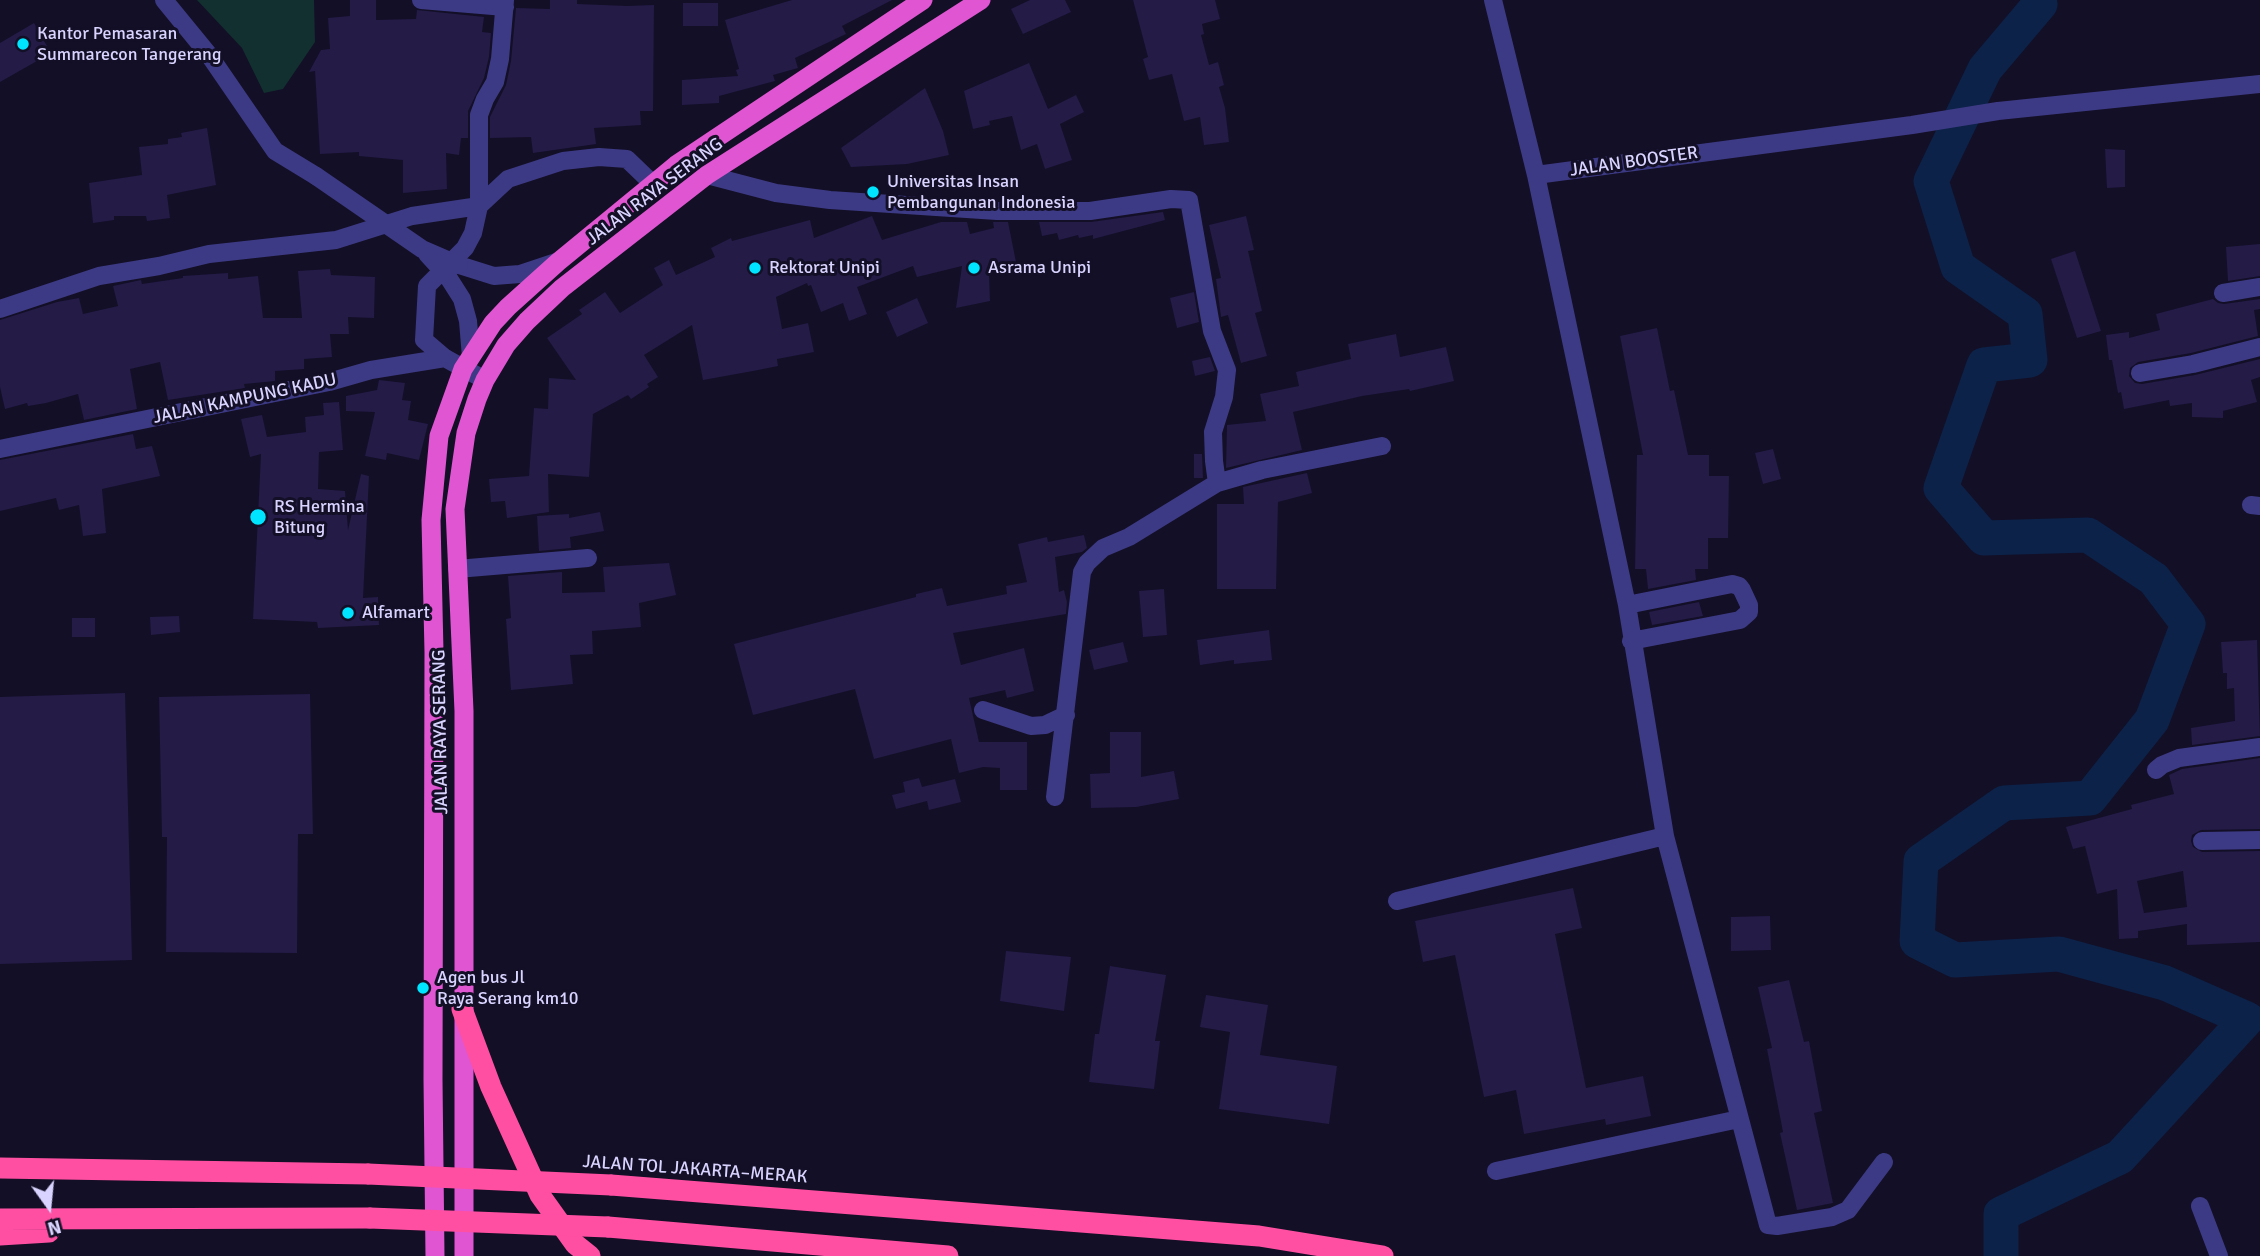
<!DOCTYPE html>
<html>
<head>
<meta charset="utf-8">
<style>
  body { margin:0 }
  #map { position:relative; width:2260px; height:1256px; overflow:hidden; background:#130f26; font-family:Signika,sans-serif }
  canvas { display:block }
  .north { position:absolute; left:14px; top:1172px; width:70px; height:70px; -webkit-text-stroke:5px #130f26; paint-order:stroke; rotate:165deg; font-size:19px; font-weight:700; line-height:28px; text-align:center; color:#d9d4ff }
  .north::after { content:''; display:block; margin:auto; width:24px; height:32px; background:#d9d4ff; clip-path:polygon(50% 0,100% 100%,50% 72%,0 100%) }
</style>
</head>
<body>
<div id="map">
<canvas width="2260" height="1256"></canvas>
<div class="north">N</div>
</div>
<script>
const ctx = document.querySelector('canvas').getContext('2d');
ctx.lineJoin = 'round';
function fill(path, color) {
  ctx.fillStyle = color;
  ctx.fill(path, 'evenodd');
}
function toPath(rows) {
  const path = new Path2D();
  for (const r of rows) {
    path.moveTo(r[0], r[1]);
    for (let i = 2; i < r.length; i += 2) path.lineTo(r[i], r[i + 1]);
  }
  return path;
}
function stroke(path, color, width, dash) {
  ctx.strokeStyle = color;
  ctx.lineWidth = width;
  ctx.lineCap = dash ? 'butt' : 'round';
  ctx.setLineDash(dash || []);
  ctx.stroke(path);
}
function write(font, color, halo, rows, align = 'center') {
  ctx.font = font + ' Signika,sans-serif';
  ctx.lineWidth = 6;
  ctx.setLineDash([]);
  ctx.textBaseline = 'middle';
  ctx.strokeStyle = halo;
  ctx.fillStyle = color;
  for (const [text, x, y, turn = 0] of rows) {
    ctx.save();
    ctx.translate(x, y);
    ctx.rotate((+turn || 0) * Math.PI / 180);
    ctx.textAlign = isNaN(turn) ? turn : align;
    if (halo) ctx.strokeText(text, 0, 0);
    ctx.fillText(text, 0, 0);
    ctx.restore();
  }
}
fill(toPath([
  [197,0,314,0,315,42,283,89,264,93,242,48]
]), '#12302f');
stroke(toPath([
  [2001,1256,2001,1214,2120,1157,2247,1019,2165,983,2059,954,1955,960,1917,941,1921,861,2004,803,2090,798,2152,720,2188,624,2154,579,2088,535,1984,538,1941,488,1984,365,2030,360,2025,314,1958,267,1931,181,1985,69,2040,4,2039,0]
]), '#0c2248', 35);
fill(toPath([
  [350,0,376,0,376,20,416,19,417,10,484,17,482,32,491,33,489,57,484,78,468,111,468,138,461,138,459,155,446,153,447,189,403,193,403,160,359,156,359,152,320,154,315,71,309,72,321,50,330,49,328,18,350,16],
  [550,0,577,0,577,4,627,6,654,5,653,111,640,111,641,125,594,128,596,144,533,153,531,137,490,138,490,117,506,85,511,61,516,8,550,9],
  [792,0,892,0,842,26,846,34,795,58,798,68,773,75,775,81,719,96,719,103,682,105,682,80,738,76,736,70,739,69,725,20],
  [1030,0,1065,0,1071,12,1023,34,1011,9],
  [1133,0,1215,0,1220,19,1202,24,1204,34,1201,35,1209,65,1218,62,1224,85,1219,87,1225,108,1229,142,1204,145,1200,117,1184,121,1172,74,1149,80,1143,59,1148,57],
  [683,3,718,3,718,26,683,26],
  [34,23,51,53,0,82,0,43],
  [1029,63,1048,109,1076,95,1084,112,1060,124,1072,160,1045,169,1037,144,1021,150,1012,116,989,121,990,125,973,129,964,91],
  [925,88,943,131,949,155,907,164,851,167,841,148],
  [207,128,216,185,167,195,170,218,147,221,146,216,114,216,114,220,93,223,89,183,142,175,139,147,168,144,168,139,182,137,181,133],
  [2105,149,2125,150,2125,187,2107,188],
  [1163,212,1165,220,1093,239,1093,235,1079,238,1078,235,1059,240,1057,233,1042,236,1039,222,1091,222],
  [872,216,882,240,941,222,967,222,970,234,994,228,993,222,1008,222,1017,267,989,273,990,301,956,308,962,266,917,277,913,266,857,287,867,314,849,321,843,303,821,312,811,285,808,286,807,283,776,297,782,329,808,323,814,352,777,359,778,366,753,371,703,380,692,325,644,355,658,377,647,384,649,387,631,399,628,395,593,414,589,477,548,474,549,512,507,518,505,501,491,502,489,479,529,476,534,408,548,409,549,378,576,380,547,338,582,314,579,310,605,292,620,313,663,285,654,268,669,260,676,275,715,257,711,248,731,238,732,241,810,220,814,238],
  [1246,216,1254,250,1248,251,1262,311,1255,313,1267,356,1241,363,1228,315,1221,317,1216,279,1221,278,1209,225],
  [2260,244,2260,276,2228,281,2226,247],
  [2075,251,2101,331,2077,338,2051,259],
  [330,269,331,275,375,277,374,318,348,317,349,334,330,334,332,357,304,359,304,369,275,371,275,381,244,384,245,388,168,400,160,362,130,369,137,409,84,420,78,394,46,403,28,406,27,403,5,409,0,387,0,320,57,302,79,298,83,314,118,306,113,286,141,280,142,284,183,278,183,276,228,273,228,279,258,276,263,318,302,318,298,271],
  [1194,292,1199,322,1177,328,1170,298],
  [917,298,928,323,897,337,886,312],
  [2213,299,2218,303,2224,304,2260,299,2260,309,2254,310,2258,336,2191,353,2138,362,2130,368,2129,376,2135,383,2142,384,2195,375,2260,359,2260,377,2251,380,2257,402,2223,411,2223,418,2192,417,2192,403,2170,406,2169,400,2124,409,2121,392,2118,393,2112,360,2109,360,2106,335,2129,332,2129,338,2160,330,2156,314],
  [1657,328,1670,391,1674,390,1688,455,1709,455,1709,476,1729,476,1728,538,1708,538,1708,569,1695,569,1696,580,1648,589,1646,569,1635,569,1637,455,1643,455,1620,336],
  [1396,334,1400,357,1446,347,1454,381,1410,391,1409,389,1362,396,1293,412,1302,450,1226,468,1227,425,1266,421,1260,394,1299,386,1296,372,1351,359,1348,344],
  [1210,357,1215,371,1195,376,1192,361],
  [379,380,405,383,402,400,411,401,408,420,428,424,419,460,387,453,386,460,365,456,375,412,346,411,346,396,377,390],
  [339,402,343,450,319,452,318,489,345,491,348,530,361,474,369,476,363,598,378,597,379,625,318,628,317,622,253,619,261,454,250,457,241,419,262,415,267,437,306,432,305,417,324,415,323,403],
  [133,434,136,449,152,446,160,476,102,489,106,533,83,536,79,505,59,510,56,498,0,511,0,460],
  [1773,449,1781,479,1763,484,1755,453],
  [1194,454,1202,454,1203,478,1194,478],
  [1307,473,1312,493,1278,502,1276,589,1217,589,1217,504,1244,504,1243,487],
  [600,512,604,531,570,537,571,548,539,551,537,516,569,514,569,518],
  [1084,535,1087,548,1082,552,1055,557,1059,592,1064,590,1067,602,1066,614,953,633,961,665,1024,648,1034,691,1007,698,1005,690,969,698,979,742,1027,742,1027,790,1000,790,1000,768,983,767,959,773,951,739,874,759,855,689,753,715,734,644,916,597,916,594,942,588,947,606,1007,594,1006,586,1027,582,1018,544,1047,537,1048,542],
  [669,563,676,595,639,603,641,627,592,631,593,654,570,655,573,684,511,690,506,619,511,618,508,576,562,572,562,593,605,592,603,567],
  [1164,589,1167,635,1143,637,1139,591],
  [1699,602,1703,616,1652,625,1649,612],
  [179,616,180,632,151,635,150,617],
  [72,618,95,618,95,637,72,637],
  [1269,630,1272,660,1234,664,1234,660,1200,665,1197,640],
  [2257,640,2260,736,2192,745,2191,728,2235,721,2234,688,2227,689,2227,673,2223,673,2221,642],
  [1123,642,1128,662,1094,670,1089,650],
  [125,693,132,960,0,964,0,697],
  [310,694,313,834,298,834,297,953,166,952,167,837,162,837,159,697],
  [1110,732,1141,732,1141,777,1174,771,1179,799,1136,807,1091,808,1090,774,1110,773],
  [2260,758,2260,829,2201,830,2192,835,2191,841,2193,847,2202,852,2260,851,2260,942,2187,945,2187,924,2138,931,2138,938,2119,939,2117,889,2097,894,2085,846,2073,849,2066,827,2132,809,2131,805,2174,794,2169,775,2182,769],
  [2183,871,2187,907,2144,913,2137,881],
  [919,778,922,787,955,779,961,802,929,810,927,801,896,809,892,795,905,792,903,782],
  [1573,888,1582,928,1555,934,1586,1088,1643,1076,1651,1116,1606,1125,1605,1119,1524,1134,1516,1090,1484,1097,1455,955,1423,962,1415,921],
  [1770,916,1771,950,1731,951,1731,917],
  [1006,951,1071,957,1064,1011,1000,1001],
  [1110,966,1166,975,1155,1041,1160,1041,1154,1089,1089,1082,1095,1034,1099,1034],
  [1789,980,1804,1042,1809,1041,1822,1111,1814,1113,1833,1203,1797,1210,1780,1133,1783,1132,1767,1049,1772,1048,1758,987],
  [1206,995,1268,1005,1260,1055,1337,1066,1329,1124,1219,1109,1230,1032,1200,1027]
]), '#241b47');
stroke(toPath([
  [164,0,209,55,275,151,316,176],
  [421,0,505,7],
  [1493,0,1536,175,1912,125,1998,111,2260,84],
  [707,175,776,193,830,200,997,211,1090,211,1171,199,1189,200,1212,331,1227,370,1224,397,1213,432,1214,461,1217,483,1129,537,1103,548,1087,563,1082,572,1055,797],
  [1536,175,1627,605,1665,836,1768,1225,1777,1226,1832,1217,1848,1210,1884,1162],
  [459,265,494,276,520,274,556,262],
  [448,277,462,299,468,321,471,357],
  [2223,293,2260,287],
  [0,309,99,276,159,266,209,254,336,240,412,216,479,206,508,179,563,161,599,157,627,159,653,184],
  [445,358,424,340,427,286,465,248,473,233,479,206,479,115,485,99,495,82,500,59,505,0],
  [2140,373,2193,364,2260,347],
  [1217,483,1262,470,1382,446],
  [2251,505,2260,506],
  [457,569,588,558],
  [1627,605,1732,584,1739,586,1742,590,1749,605,1749,612,1740,620,1631,641],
  [983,710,1031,726,1045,725,1066,715],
  [2156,770,2162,765,2179,758,2260,747],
  [2202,841,2260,840],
  [1397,901,1665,836],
  [1496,1171,1739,1119],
  [2200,1206,2219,1256]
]), '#3d3a85', 18);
stroke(toPath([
  [0,449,329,382,371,370,445,358,485,380]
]), '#3d3a85', 18);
stroke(toPath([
  [435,1256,433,1079,434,652,431,520,439,436,463,369,493,323,508,307,558,262,653,184,676,165,923,0],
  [464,1256,464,711,455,509,466,433,477,399,485,380,506,345,527,321,562,288,707,175,981,0]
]), '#e055d1', 19);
stroke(toPath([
  [462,1009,491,1087,540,1195,575,1244,590,1256],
  [0,1168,368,1174],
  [611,1185,1259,1236,1383,1256],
  [0,1219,370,1218],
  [608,1227,948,1256],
  [0,1235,49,1232]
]), '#ff4fa3', 21);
stroke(toPath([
  [316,176,422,249,459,265],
  [427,254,448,277]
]), '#3d3a85', 18);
stroke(toPath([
  [368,1174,611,1185],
  [370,1218,608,1227]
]), '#ff4fa3', 21);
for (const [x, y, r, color] of [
  [23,44,7,"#00e5ff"],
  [873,192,7,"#00e5ff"],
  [755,268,7,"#00e5ff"],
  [974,268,7,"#00e5ff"],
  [258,517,9,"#00e5ff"],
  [348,613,7,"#00e5ff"],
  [423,988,7,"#00e5ff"]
]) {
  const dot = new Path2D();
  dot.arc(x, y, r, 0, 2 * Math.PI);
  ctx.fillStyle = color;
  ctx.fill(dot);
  stroke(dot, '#130f26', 2.5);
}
write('18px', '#d9d4ff', '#130f26', [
  ["Kantor Pemasaran",37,34],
  ["Summarecon Tangerang",37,55],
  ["Universitas Insan",887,182],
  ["Pembangunan Indonesia",887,203],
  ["Rektorat Unipi",769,268],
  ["Asrama Unipi",988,268],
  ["RS Hermina",274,507],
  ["Bitung",274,528],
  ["Alfamart",362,613],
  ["Agen bus Jl",437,978],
  ["Raya Serang km10",437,999]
], 'left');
write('18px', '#d9d4ff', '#130f26', [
  ["JALAN BOOSTER",1634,162,-8],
  ["JALAN RAYA SERANG",655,192,-37],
  ["JALAN KAMPUNG KADU",245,399,-12],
  ["JALAN RAYA SERANG",441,732,-91],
  ["JALAN TOL JAKARTA–MERAK",695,1170,4]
]);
</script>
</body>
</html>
